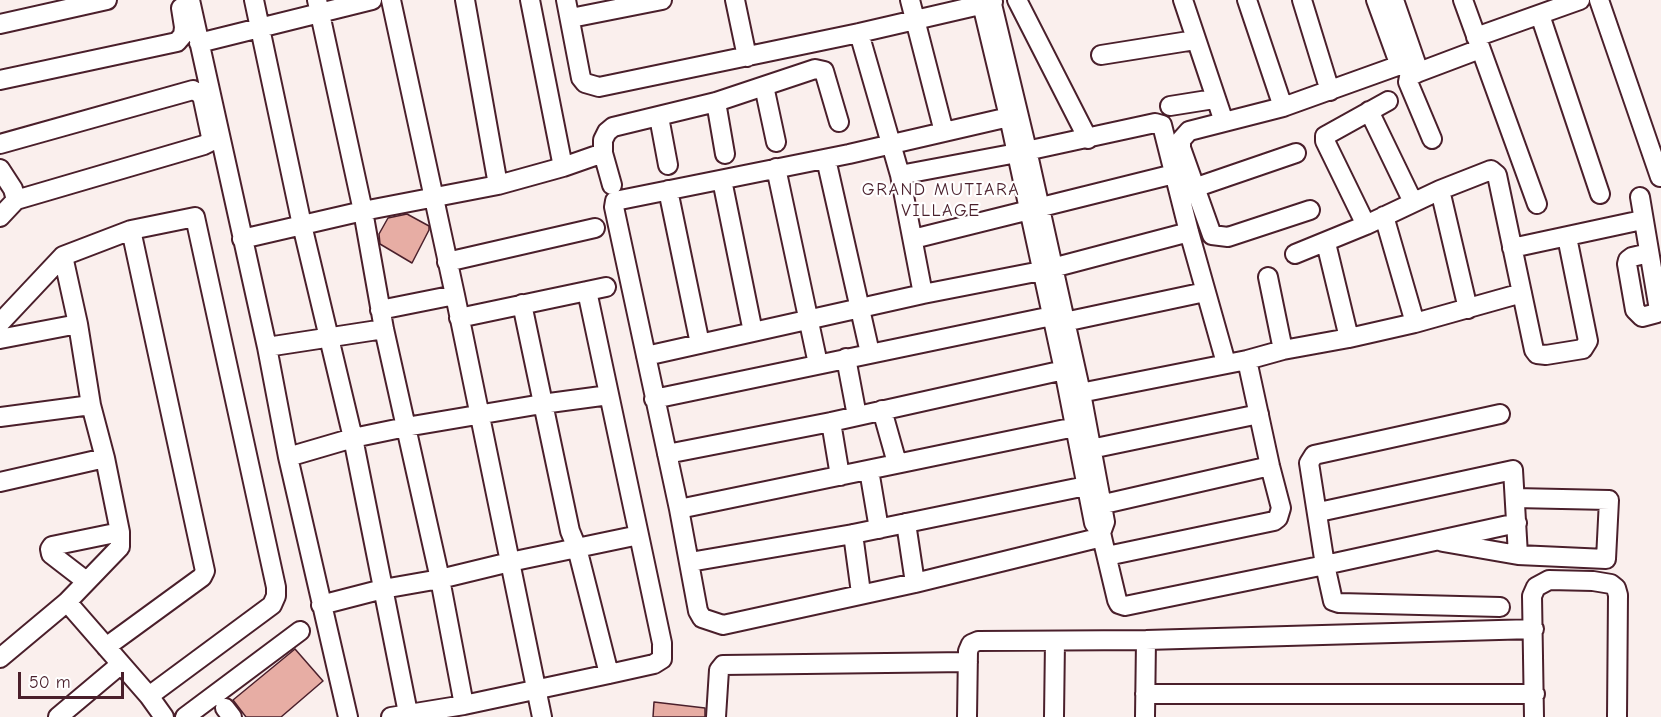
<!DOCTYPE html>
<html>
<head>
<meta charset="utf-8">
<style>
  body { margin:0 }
  #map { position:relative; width:1661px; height:717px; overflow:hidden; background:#faefed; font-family:"Comic Neue",sans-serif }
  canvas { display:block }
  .scale { position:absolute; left:18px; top:672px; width:106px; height:27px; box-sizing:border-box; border:3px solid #4a1f2b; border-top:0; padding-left:8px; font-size:18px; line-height:21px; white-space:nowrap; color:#4a1f2b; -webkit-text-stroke:4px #fff; paint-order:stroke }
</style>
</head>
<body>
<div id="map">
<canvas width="1661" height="717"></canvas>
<div class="scale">50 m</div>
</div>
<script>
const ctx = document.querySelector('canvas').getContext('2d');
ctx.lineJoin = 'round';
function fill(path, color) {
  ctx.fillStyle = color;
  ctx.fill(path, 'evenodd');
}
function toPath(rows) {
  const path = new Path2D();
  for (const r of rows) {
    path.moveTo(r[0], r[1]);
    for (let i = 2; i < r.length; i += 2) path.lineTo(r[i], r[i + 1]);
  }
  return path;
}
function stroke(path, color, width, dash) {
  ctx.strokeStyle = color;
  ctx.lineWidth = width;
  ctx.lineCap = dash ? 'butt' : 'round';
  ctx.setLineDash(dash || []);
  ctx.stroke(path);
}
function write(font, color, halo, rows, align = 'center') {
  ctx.font = font + ' "Comic Neue",sans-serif';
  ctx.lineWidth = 4.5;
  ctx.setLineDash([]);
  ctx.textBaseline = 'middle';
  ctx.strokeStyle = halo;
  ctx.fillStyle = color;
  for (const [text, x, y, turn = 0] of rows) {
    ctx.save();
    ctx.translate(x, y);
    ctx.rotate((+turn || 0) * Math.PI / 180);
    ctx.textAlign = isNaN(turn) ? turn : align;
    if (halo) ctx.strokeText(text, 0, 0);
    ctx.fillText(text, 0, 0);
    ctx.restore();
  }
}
const building = toPath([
  [407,214,429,226,429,230,412,263,380,244,379,234,388,218,407,214],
  [295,649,323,681,281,717,246,717,233,700,295,649],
  [654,702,705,708,705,717,653,717,654,702]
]);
fill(building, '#e7ada4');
stroke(building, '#4a1f2b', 1.5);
const minor = toPath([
  [190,0,267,347,288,457,348,717],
  [254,0,302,225,353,438,408,713],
  [317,0,363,211,384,329,440,579,464,705],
  [391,0,455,295,542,717],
  [465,0,498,185],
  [530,0,563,167],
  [566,0,581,78,585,83,599,87,859,33,993,2],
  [735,0,747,57],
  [910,0,944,132],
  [981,0,1009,117,1064,370,1094,523,1101,533,1105,522,1081,393,1027,150,991,0],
  [1017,0,1088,139],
  [1183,0,1224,122],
  [1247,0,1283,107],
  [1302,0,1330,91],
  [1376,0,1400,66],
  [1394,0,1419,72,1480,49],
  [1463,0,1537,204],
  [1599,0,1660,177],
  [1540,15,1600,194],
  [571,18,662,0],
  [0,24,107,0],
  [859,33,900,175,923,294],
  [1476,37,1580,0],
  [199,43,372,0],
  [1101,55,1195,40],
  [1419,72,1409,77,1408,82,1432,139],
  [0,80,177,42,183,35,184,27,181,8],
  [764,86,776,142],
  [716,102,725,154],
  [1170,106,1214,99],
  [1369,111,1413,202],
  [659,117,668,165],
  [1009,117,849,154,615,201,614,207,679,509,698,611,702,618,723,625,915,583,1102,537],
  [0,144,193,90,202,95,211,137,210,142,204,145,16,200,0,217],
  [826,159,870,353],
  [776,168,818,364],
  [0,169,13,189,16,200],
  [900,175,1017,153,1155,123,1162,125,1189,232,1226,363],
  [722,180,753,332],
  [612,185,603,153,603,140,607,132,613,127,716,102,815,69,824,71,839,122],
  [1194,188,1296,153],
  [668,190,700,344],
  [1440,190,1468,309],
  [1640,197,1659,310,1657,313,1642,317,1635,310,1627,264,1628,260,1632,257,1649,253],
  [1310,210,1228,237,1212,235,1181,148,1181,140,1189,131,1283,107,1414,60],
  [1384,216,1415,323],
  [1366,225,1325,141,1325,136,1388,101],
  [242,239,363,211,498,185,563,167,603,153],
  [913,239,1174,174],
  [1326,243,1349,338],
  [1512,248,1642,220],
  [1295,254,1366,225,1440,190,1491,170,1497,175,1534,350,1537,354,1546,355,1583,349,1588,341,1567,237],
  [447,262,595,228],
  [1268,277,1283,350],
  [522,304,570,531,577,548,609,674],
  [380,310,455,295],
  [459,318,606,287],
  [0,323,63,256,131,230,195,217,276,587,276,596,272,605,149,696],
  [1055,324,1205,292],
  [0,339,78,324],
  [267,347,384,329],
  [646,356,923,294,1041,271,1189,232],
  [846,358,857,416],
  [1070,395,1247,360,1283,350,1349,338,1415,323,1522,293],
  [654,399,1052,316],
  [882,410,897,463],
  [0,417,91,405],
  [831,422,840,476],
  [1081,451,1259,414],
  [667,454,831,422,1064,370],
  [288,457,353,438,406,427,542,404,609,395],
  [869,470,879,529],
  [0,482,105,458],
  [1091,507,1270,466],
  [679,509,1075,427],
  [1319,512,1513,470,1518,555,1606,559,1609,500,1515,498],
  [906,523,915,583],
  [1101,533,1117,600,1119,604,1125,606,1325,565,1309,463,1314,455,1500,414],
  [853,534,861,593],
  [1443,542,1518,555],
  [1107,556,1274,521,1278,518,1281,508,1270,466,1247,360],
  [690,562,853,534,1086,486],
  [86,581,51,554,50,549,52,546,120,532],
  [67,602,149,696,164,717],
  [321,605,383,589,440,579,510,562,639,535],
  [1500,607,1339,603,1333,601,1325,565,1517,523],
  [106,647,202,577,205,571,131,230],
  [0,658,67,602,120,547,120,532,105,458,91,405,78,324,63,256],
  [1145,694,1535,694],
  [225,708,232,717],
  [58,717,121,664],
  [185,717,300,631],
  [391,717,464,705,609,674,654,664,662,659,662,643,587,291],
  [716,717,719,670,723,665,968,662],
  [967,717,968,651,971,644,978,641,1146,640,1534,629],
  [1054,717,1055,641],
  [1145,717,1146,640],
  [1534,717,1532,596,1536,587,1549,580,1593,581,1611,584,1616,588,1618,595,1617,717]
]);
stroke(minor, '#4a1f2b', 22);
stroke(minor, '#fff', 18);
ctx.letterSpacing = '1.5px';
write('18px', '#4a1f2b', '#fff', [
  ["GRAND MUTIARA",941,190],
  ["VILLAGE",941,211]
]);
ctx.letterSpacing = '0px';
</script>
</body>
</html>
